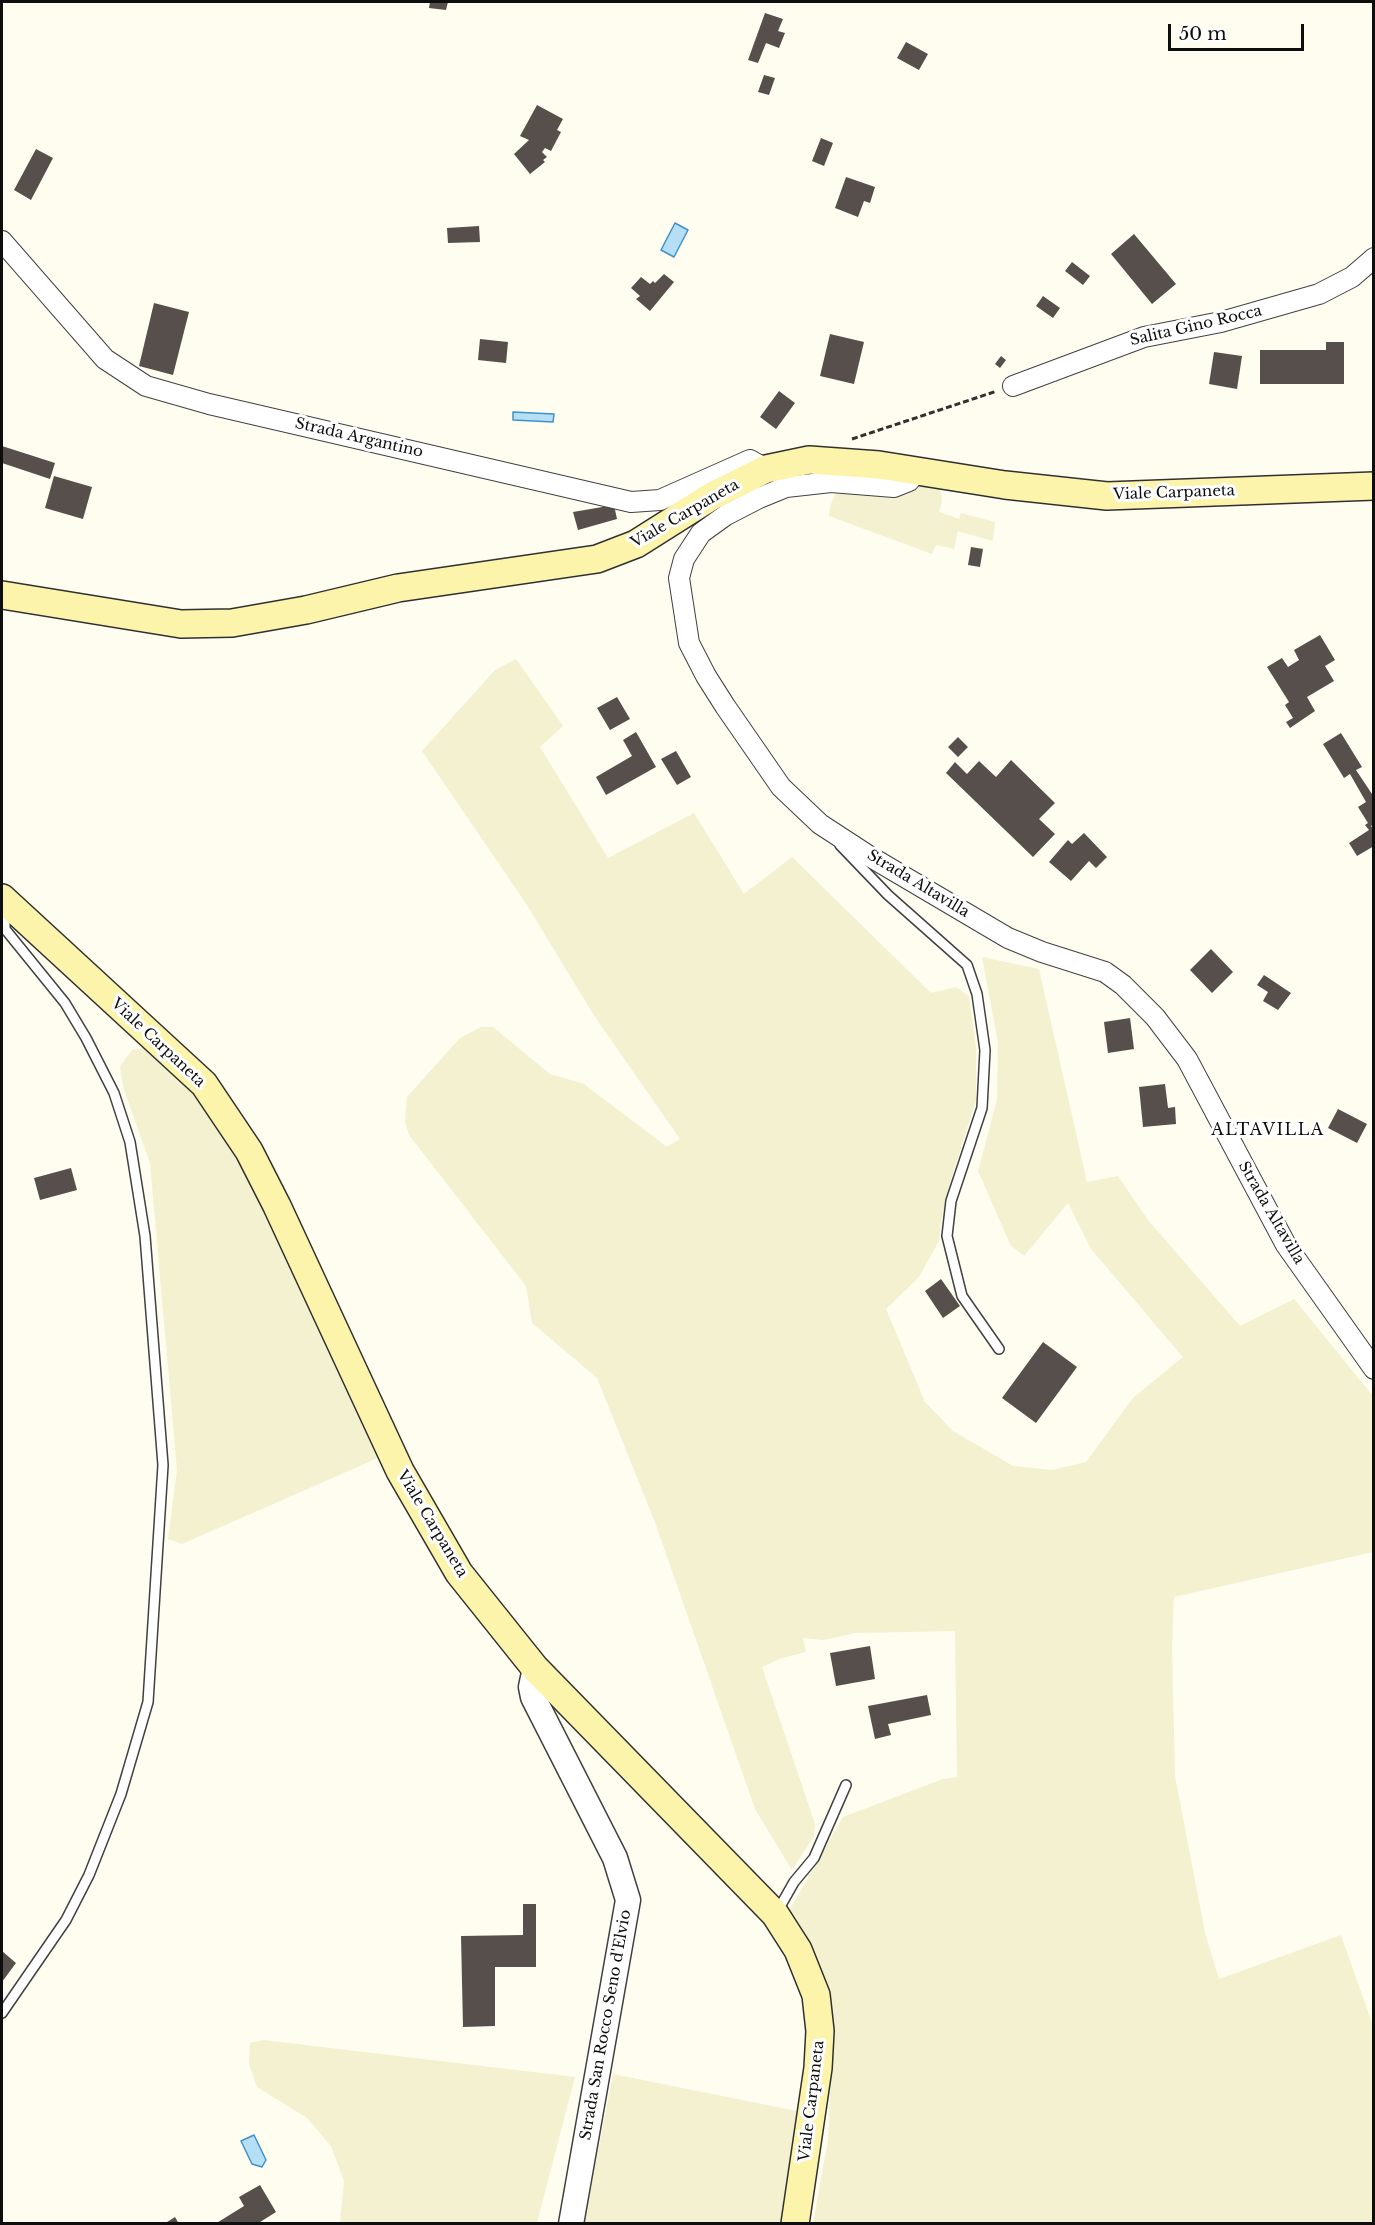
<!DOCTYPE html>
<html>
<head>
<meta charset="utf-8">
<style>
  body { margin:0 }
  #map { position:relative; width:1375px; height:2225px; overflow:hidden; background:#fffcf0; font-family:"Libre Baskerville",serif }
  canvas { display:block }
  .frame { position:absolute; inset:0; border:3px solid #0e0e0e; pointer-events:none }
  .scale { position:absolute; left:1168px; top:24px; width:136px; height:27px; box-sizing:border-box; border:3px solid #0e0e0e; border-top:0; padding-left:8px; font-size:18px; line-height:21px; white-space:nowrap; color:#0e0e0e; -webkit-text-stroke:4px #fff; paint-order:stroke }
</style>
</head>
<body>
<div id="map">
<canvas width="1375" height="2225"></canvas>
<div class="frame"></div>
<div class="scale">50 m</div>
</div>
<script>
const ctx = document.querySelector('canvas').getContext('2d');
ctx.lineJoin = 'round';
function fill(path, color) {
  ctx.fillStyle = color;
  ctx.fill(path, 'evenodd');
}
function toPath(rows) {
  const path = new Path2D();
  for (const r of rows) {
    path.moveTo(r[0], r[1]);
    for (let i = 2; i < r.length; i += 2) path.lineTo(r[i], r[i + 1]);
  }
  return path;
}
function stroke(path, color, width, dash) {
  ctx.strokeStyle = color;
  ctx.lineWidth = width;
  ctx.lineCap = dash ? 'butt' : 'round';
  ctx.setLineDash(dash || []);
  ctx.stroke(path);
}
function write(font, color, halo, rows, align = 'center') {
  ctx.font = font + ' "Libre Baskerville",serif';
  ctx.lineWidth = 6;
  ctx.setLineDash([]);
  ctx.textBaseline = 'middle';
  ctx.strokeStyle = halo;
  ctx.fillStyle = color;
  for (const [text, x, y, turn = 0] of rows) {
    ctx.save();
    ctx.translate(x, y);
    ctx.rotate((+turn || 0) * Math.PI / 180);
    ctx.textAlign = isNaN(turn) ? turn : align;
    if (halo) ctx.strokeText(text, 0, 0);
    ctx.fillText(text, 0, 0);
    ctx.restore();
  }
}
fill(toPath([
  [921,486,940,488,942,502,939,512,959,519,961,513,995,522,993,541,958,531,954,549,936,545,932,554,829,516,831,504,836,493,906,495],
  [516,659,563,726,540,747,608,858,694,813,744,894,792,857,931,993,956,987,969,996,976,1047,976,1100,952,1176,941,1221,939,1241,919,1277,886,1309,925,1402,953,1431,1013,1466,1052,1470,1086,1462,1133,1398,1183,1357,1091,1249,1068,1203,1024,1256,1011,1246,978,1171,997,1100,998,1043,982,957,1039,969,1087,1182,1118,1176,1148,1220,1240,1326,1294,1299,1373,1396,1373,1552,1174,1597,1172,1648,1175,1776,1205,1933,1219,1979,1341,1935,1373,2026,1373,2223,813,2223,828,2140,833,2022,822,1979,808,1945,789,1911,843,1817,943,1779,957,1777,955,1631,855,1633,824,1640,803,1638,806,1652,782,1658,762,1667,815,1824,814,1836,792,1870,755,1809,656,1525,597,1378,532,1323,526,1286,409,1135,405,1122,407,1097,460,1038,481,1027,493,1027,550,1074,584,1084,667,1147,680,1139,593,1014,527,905,422,751,495,670],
  [144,1048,175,1071,211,1116,244,1169,378,1458,182,1544,168,1539,177,1470,150,1163,123,1087,120,1066,132,1050],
  [263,2040,575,2077,537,2223,340,2223,344,2181,331,2146,307,2118,257,2087,249,2064,250,2043],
  [613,2074,802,2112,783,2223,584,2224]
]), '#f4f1d0');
const water = toPath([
  [675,223,688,230,674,257,661,250,675,223],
  [513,412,554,414,553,422,513,420,513,412],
  [254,2135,266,2160,262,2167,252,2164,241,2141,254,2135]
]);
fill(water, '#b6def5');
stroke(water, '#3e93cb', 1.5);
fill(toPath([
  [430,2,448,2,446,10,429,8],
  [765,13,783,19,778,31,785,33,779,48,766,43,758,63,748,60],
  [906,42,928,54,919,70,897,58],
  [764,75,775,78,769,95,758,92],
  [537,105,563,119,557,130,561,132,551,151,545,148,542,152,547,157,543,160,545,162,530,174,514,154,529,140,520,136],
  [821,138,833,143,824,166,812,161],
  [36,149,53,158,31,200,14,190],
  [846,177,875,187,870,203,864,201,858,217,835,208],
  [479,226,480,242,448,243,447,228],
  [1134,234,1176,284,1152,304,1111,254],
  [1072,262,1090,276,1083,285,1065,271],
  [664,274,674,282,650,311,636,299,640,296,631,288,641,277,650,284,653,281,655,283],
  [1043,296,1060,308,1053,318,1036,306],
  [154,303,189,312,173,375,139,366],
  [830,334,864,342,854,384,820,376],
  [480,339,508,342,506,363,478,360],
  [1326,342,1344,342,1344,384,1260,384,1260,350,1326,350],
  [1214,352,1242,356,1237,389,1209,384],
  [1001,356,1006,360,1000,368,995,364],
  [779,391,795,403,776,429,760,417],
  [2,446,55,463,50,479,2,463],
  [54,476,92,487,83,519,45,508],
  [614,505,617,519,578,530,573,512],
  [971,547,983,549,980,567,968,565],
  [1320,635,1335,660,1325,666,1334,681,1307,697,1315,711,1290,728,1286,722,1293,718,1285,705,1289,702,1267,667,1282,658,1288,667,1299,660,1294,650],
  [617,697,630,719,610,730,597,708],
  [636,732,656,767,606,795,596,777,632,756,623,740],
  [1341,733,1362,767,1356,770,1374,797,1374,824,1371,826,1374,830,1374,846,1357,856,1349,843,1369,830,1365,825,1368,823,1358,807,1366,802,1350,774,1344,778,1323,744],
  [958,737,968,747,958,757,948,747],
  [676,751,691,777,677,785,661,759],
  [1011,760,1055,803,1039,819,1055,834,1033,857,946,773,955,762,967,774,979,761,996,777],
  [1084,833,1107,857,1096,868,1089,861,1071,881,1049,862,1068,840,1072,844],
  [1211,949,1233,972,1212,993,1190,970],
  [1264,975,1291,993,1278,1010,1263,1001,1268,992,1257,985],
  [1130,1018,1134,1049,1108,1053,1104,1022],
  [1165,1084,1168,1108,1175,1107,1176,1124,1143,1127,1139,1087],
  [1338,1109,1367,1124,1357,1143,1328,1128],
  [71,1168,77,1190,40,1200,34,1178],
  [941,1279,960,1306,943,1318,925,1291],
  [1043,1342,1077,1367,1036,1423,1002,1398],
  [870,1646,875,1679,836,1686,830,1653],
  [927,1695,931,1715,888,1724,891,1735,875,1739,868,1706],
  [523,1904,536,1904,536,1967,495,1967,495,2026,463,2027,461,1936,523,1935],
  [2,1951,16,1963,2,1982],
  [260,2185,276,2212,257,2224,215,2224,244,2206,239,2197],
  [175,2217,179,2224,164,2224]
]), '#574f4b');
const service = toPath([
  [840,845,888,895,967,965,977,994,985,1050,982,1108,951,1201,947,1236,962,1296,999,1349],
  [777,1912,794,1882,814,1858,846,1785],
  [2,2013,66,1920,89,1875,121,1794,148,1702,163,1465,145,1236,130,1142,114,1093,86,1038,65,1003,5,929,5,915,7,910]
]);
const minor = toPath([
  [2,241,105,359,146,386,209,404,631,502,660,500,750,460,766,469],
  [1013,386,1144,337,1221,322,1319,294,1352,277,1374,258],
  [917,470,909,481,894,487,831,482,786,487,759,498,726,515,701,533,684,559,679,578,689,643,706,676,725,706,781,787,820,824,869,856,1008,938,1042,952,1105,972,1123,985,1155,1017,1187,1059,1286,1245,1374,1369]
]);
const tertiary = toPath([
  [535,1668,531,1687,533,1697,615,1858,628,1900,571,2224]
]);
const secondary = toPath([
  [2,595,181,624,232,623,306,610,398,588,597,559,636,544,712,496,766,469,809,460,879,465,1005,485,1107,496,1374,486],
  [2,898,204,1084,249,1151,277,1206,400,1471,459,1573,535,1668,775,1914,798,1950,816,1995,820,2031,818,2068,795,2224]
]);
stroke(service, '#414141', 12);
stroke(minor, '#414141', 22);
stroke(tertiary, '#414141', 27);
stroke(secondary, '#303030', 30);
stroke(toPath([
  [852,439,997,391]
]), '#303030', 3, [6, 3]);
stroke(service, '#fff', 9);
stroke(minor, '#fff', 20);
stroke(tertiary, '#fff', 24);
stroke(secondary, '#fdf4ac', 27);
write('15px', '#0e0e0e', '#fff', [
  ["Salita Gino Rocca",1196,326,-13],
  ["Strada Argantino",359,438,13],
  ["Viale Carpaneta",1174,493,-2],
  ["Viale Carpaneta",685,514,-30],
  ["Strada Altavilla",918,884,31],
  ["Viale Carpaneta",158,1043,43],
  ["Strada Altavilla",1271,1213,60],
  ["Viale Carpaneta",432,1524,59],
  ["Strada San Rocco Seno d'Elvio",606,2025,-80],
  ["Viale Carpaneta",812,2101,-83]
]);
ctx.letterSpacing = '1.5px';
write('16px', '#0e0e0e', '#fff', [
  ["ALTAVILLA",1268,1130]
]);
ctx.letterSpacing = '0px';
</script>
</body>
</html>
